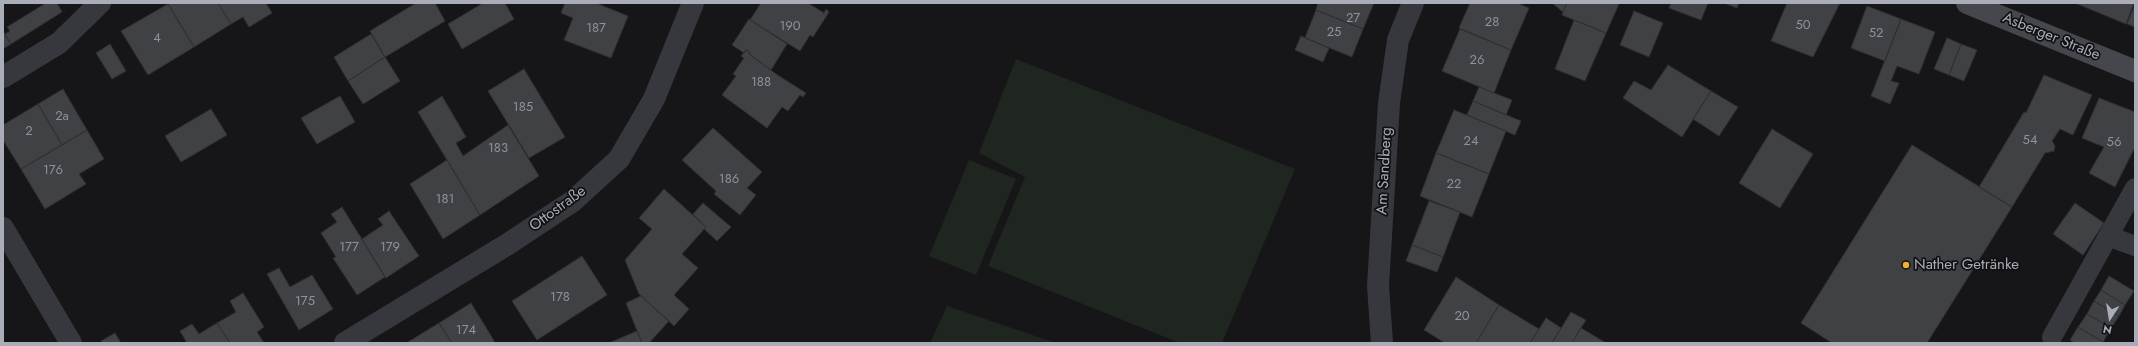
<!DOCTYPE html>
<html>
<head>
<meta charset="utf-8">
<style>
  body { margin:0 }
  #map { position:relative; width:2138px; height:346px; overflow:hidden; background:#161618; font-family:Jost,sans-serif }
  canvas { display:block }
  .frame { position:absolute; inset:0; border:4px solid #a8adb8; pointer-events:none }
  .north { position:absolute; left:2090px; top:298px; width:40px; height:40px; -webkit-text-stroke:3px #111113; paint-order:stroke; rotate:192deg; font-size:11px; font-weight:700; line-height:16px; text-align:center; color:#a8adb8 }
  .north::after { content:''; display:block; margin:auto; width:14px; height:18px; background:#a8adb8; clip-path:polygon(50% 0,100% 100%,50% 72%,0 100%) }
</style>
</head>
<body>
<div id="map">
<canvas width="2138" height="346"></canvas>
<div class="frame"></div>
<div class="north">N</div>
</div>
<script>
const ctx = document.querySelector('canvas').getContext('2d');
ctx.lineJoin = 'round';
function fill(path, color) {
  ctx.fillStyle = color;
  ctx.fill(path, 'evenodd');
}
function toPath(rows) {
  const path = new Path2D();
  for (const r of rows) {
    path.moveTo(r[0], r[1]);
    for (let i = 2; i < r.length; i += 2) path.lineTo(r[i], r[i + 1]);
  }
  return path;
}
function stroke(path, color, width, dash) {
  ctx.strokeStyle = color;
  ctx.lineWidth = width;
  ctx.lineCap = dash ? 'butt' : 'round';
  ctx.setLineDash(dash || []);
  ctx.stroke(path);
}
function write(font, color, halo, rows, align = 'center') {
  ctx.font = font + ' Jost,sans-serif';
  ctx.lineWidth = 3.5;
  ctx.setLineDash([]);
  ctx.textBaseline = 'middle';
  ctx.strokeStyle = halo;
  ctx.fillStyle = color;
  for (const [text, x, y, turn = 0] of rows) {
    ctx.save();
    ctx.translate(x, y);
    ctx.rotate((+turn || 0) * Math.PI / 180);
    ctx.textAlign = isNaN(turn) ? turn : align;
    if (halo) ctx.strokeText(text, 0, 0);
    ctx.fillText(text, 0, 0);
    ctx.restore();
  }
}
fill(toPath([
  [1016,59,1295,169,1222,343,1180,343,988,266,1025,177,979,153],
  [969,160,1016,179,976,275,929,256],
  [947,306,1056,343,930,343]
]), '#1e261f');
const building = toPath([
  [46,3,57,3,62,12,11,44,5,34,10,31,7,27,46,3],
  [169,3,218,3,231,24,194,47,168,4,169,3],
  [218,3,266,3,272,13,249,27,243,17,231,24,218,3],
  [416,3,435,3,445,21,385,57,370,31,416,3],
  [483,3,505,3,514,19,462,49,448,24,483,3],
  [565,3,596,3,628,16,611,58,564,40,573,18,561,13,565,3],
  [761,3,808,3,824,13,826,9,829,12,813,37,810,35,800,51,750,20,761,3],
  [1318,3,1374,3,1363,29,1316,10,1318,3],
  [1470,3,1517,3,1529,8,1511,50,1459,28,1470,3],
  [1552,3,1567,3,1563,12,1552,3],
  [1567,3,1616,3,1619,4,1606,33,1562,15,1567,3],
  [1671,3,1708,3,1701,20,1669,8,1671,3],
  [1724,3,1739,3,1737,8,1724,3],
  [1787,3,1840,3,1813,57,1771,41,1787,3],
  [2075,3,2134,3,2126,24,2075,3],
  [168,4,194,47,148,75,121,31,168,4],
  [2135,5,2135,27,2127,24,2135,5],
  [1867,6,1901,19,1885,61,1851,48,1867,6],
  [1316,10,1363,29,1352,57,1305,38,1316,10],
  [1634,11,1663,23,1649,57,1620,45,1634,11],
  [749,19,787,44,771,70,749,54,750,52,746,50,744,53,732,45,749,19],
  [1901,19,1935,32,1919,74,1897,66,1891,81,1899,83,1890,104,1871,96,1901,19],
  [1574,20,1606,33,1585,81,1555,69,1574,20],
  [1460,29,1511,50,1494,93,1442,71,1460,29],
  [3,31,11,44,3,49,3,31],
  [371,34,385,57,348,81,334,57,371,34],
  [1301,36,1329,48,1323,62,1295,50,1301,36],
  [1947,38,1961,44,1949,75,1934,69,1947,38],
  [110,44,126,71,112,79,96,53,110,44],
  [1961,44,1977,50,1964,81,1949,75,1961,44],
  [746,50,750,52,749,54,776,74,806,93,803,97,800,95,788,111,782,107,767,128,722,95,736,76,733,74,744,58,741,56,746,50],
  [385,57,400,81,363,104,348,81,385,57],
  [1668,65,1711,91,1682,137,1623,98,1634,81,1651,90,1668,65],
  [524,69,565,137,529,158,488,91,524,69],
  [2044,75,2092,95,2073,135,2060,129,2052,141,2055,146,2054,151,2045,153,2012,207,1979,187,2024,112,2026,113,2044,75],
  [1479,87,1512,100,1506,115,1473,101,1479,87],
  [63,89,87,130,62,145,38,104,63,89],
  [1711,91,1738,107,1719,136,1693,119,1711,91],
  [340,96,355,122,317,144,301,118,340,96],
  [442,96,466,137,456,143,463,156,508,125,539,176,480,215,418,112,442,96],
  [2099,98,2135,112,2135,147,2115,187,2089,173,2104,147,2082,138,2099,98],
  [1473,101,1521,121,1515,135,1467,115,1473,101],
  [38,104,62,145,21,169,3,140,3,125,38,104],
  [211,109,227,135,181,162,165,136,211,109],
  [1454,110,1506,131,1489,174,1436,153,1454,110],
  [713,128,762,172,747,188,756,195,740,215,714,194,716,191,682,160,713,128],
  [1772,129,1813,154,1780,208,1739,183,1772,129],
  [87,130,104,159,79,174,86,184,45,209,21,169,87,130],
  [1912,145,2012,207,1927,343,1832,343,1801,323,1912,145],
  [1436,153,1489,174,1472,217,1420,196,1436,153],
  [447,160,480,215,443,239,410,184,447,160],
  [664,189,706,227,682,254,698,268,674,295,689,309,674,326,639,294,625,260,652,229,639,218,664,189],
  [1429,201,1460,212,1443,257,1412,245,1429,201],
  [703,203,731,227,717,241,704,229,706,227,693,214,703,203],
  [2075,203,2104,223,2083,255,2053,234,2075,203],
  [342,207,385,277,357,295,333,258,336,257,321,233,337,222,331,214,342,207],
  [389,211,419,256,386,278,358,233,362,239,383,225,378,219,389,211],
  [1412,245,1443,257,1437,272,1406,261,1412,245],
  [582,256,607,295,537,340,512,301,582,256],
  [279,268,290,287,312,275,333,309,299,330,267,274,279,268],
  [2109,276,2134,291,2125,305,2101,290,2109,276],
  [1456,277,1499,305,1476,343,1445,343,1424,330,1456,277],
  [2101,290,2125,305,2119,316,2094,301,2101,290],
  [243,293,264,327,257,332,264,343,230,343,217,323,236,312,230,301,243,293],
  [641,296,669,321,649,343,642,343,626,303,641,296],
  [2094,301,2119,316,2111,328,2087,314,2094,301],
  [471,303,493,339,495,343,452,343,439,323,471,303],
  [1499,305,1539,329,1530,343,1476,343,1499,305],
  [1571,312,1586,320,1581,328,1572,343,1552,343,1571,312],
  [2087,314,2111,328,2103,342,2078,327,2087,314],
  [1546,318,1561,328,1552,343,1530,343,1546,318],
  [217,323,230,343,187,343,180,331,192,324,199,334,217,323],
  [439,323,452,343,408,343,408,342,439,323],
  [2078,327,2103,342,2103,343,2074,343,2070,340,2078,327],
  [1581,328,1606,343,1572,343,1581,328],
  [637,331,642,343,609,343,637,331],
  [115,333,121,343,102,343,101,341,115,333]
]);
fill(building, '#404145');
stroke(building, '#303034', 1);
stroke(toPath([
  [2108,236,2135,246],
  [2052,337,2135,188]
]), '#37383d', 20);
stroke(toPath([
  [3,77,59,43,100,3],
  [3,228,71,343],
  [345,343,508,244,573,201,619,159,654,99,693,3],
  [1382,343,1378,286,1389,103,1398,40,1413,3]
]), '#37383d', 22);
stroke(toPath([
  [1967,3,2135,71]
]), '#45474d', 22);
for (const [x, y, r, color] of [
  [1906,265,4,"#f2b134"]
]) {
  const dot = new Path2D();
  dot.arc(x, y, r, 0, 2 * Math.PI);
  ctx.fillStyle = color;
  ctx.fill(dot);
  stroke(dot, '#111113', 1.5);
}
write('13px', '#8e929b', null, [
  ["27",1353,19],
  ["28",1492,23],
  ["50",1803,26],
  ["190",790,27],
  ["187",596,29],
  ["25",1334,33],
  ["52",1876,34],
  ["4",157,39],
  ["26",1477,61],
  ["188",761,83],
  ["185",523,108],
  ["2a",62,117],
  ["2",29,132],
  ["54",2030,141],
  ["24",1471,142],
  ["56",2114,143],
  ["183",498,149],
  ["176",53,171],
  ["186",729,180],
  ["22",1454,185],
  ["181",445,200],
  ["177",349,248],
  ["179",390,248],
  ["178",560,298],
  ["175",305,302],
  ["20",1462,317],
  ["174",466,331]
]);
write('15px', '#a8adb8', '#111113', [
  ["Asberger Straße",2051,37,22],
  ["Am Sandberg",1385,171,-87],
  ["Ottostraße",558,209,-36]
]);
write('15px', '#a8adb8', '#111113', [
  ["Nather Getränke",1914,265]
], 'left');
</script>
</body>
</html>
